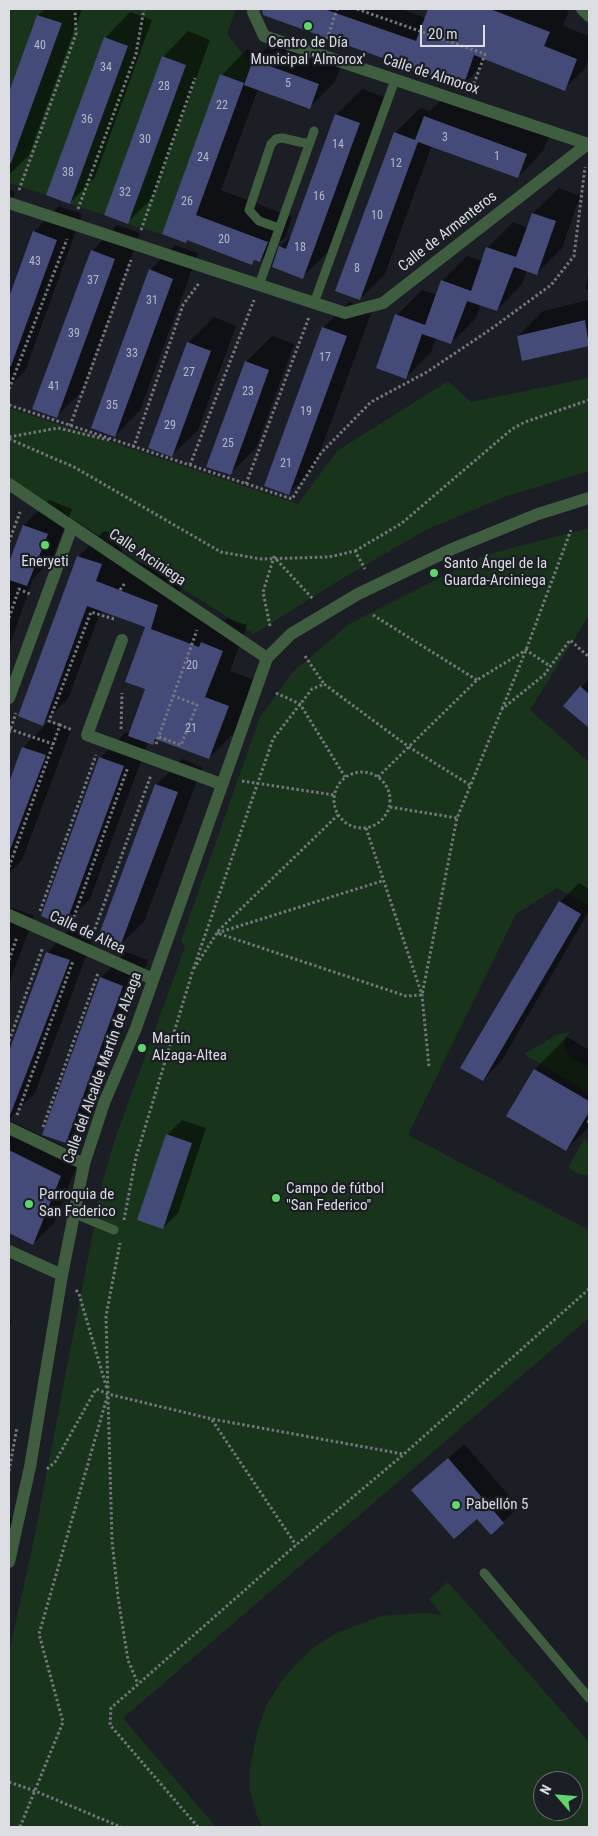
<!DOCTYPE html>
<html>
<head>
<meta charset="utf-8">
<style>
  body { margin:0 }
  #map { position:relative; width:598px; height:1836px; overflow:hidden; background:#1c1e26; font-family:"Roboto Condensed",sans-serif }
  canvas { display:block }
  .frame { position:absolute; inset:0; border:10px solid #dcdde3; pointer-events:none }
  .north { position:absolute; left:533px; top:1771px; width:50px; height:50px; box-sizing:border-box; background:#1c1e26; border:1px solid #696a72; border-radius:50%; rotate:297deg; font-size:14px; font-weight:700; line-height:20px; text-align:center; color:#dcdde3 }
  .north::after { content:''; display:block; margin:auto; width:18px; height:22px; background:#5fd56b; clip-path:polygon(50% 0,100% 100%,50% 72%,0 100%) }
  .scale { position:absolute; left:420px; top:25px; width:65px; height:22px; box-sizing:border-box; border:2px solid #dcdde3; border-top:0; padding-left:6px; font-size:15px; line-height:18px; white-space:nowrap; color:#dcdde3; -webkit-text-stroke:4px #1c1e26; paint-order:stroke }
</style>
</head>
<body>
<div id="map">
<canvas width="598" height="1836"></canvas>
<div class="frame"></div>
<div class="north">N</div>
<div class="scale">20 m</div>
</div>
<script>
const ctx = document.querySelector('canvas').getContext('2d');
ctx.lineJoin = 'round';
function fill(path, color) {
  ctx.fillStyle = color;
  ctx.fill(path, 'evenodd');
}
function toPath(rows) {
  const path = new Path2D();
  for (const r of rows) {
    if (r.length === 3) {
      path.moveTo(r[0] + r[2], r[1]);
      path.arc(r[0], r[1], r[2], 0, 2 * Math.PI);
      continue;
    }
    path.moveTo(r[0], r[1]);
    for (let i = 2; i < r.length; i += 2) path.lineTo(r[i], r[i + 1]);
  }
  return path;
}
function stroke(path, color, width, dash) {
  ctx.strokeStyle = color;
  ctx.lineWidth = width;
  ctx.lineCap = dash ? 'butt' : 'round';
  ctx.setLineDash(dash || []);
  ctx.stroke(path);
}
function write(font, color, halo, rows, align = 'center') {
  ctx.font = font + ' "Roboto Condensed",sans-serif';
  ctx.lineWidth = 4.5;
  ctx.setLineDash([]);
  ctx.textBaseline = 'middle';
  ctx.strokeStyle = halo;
  ctx.fillStyle = color;
  for (const [text, x, y, turn = 0] of rows) {
    ctx.save();
    ctx.translate(x, y);
    ctx.rotate((+turn || 0) * Math.PI / 180);
    ctx.textAlign = isNaN(turn) ? turn : align;
    if (halo) ctx.strokeText(text, 0, 0);
    ctx.fillText(text, 0, 0);
    ctx.restore();
  }
}
fill(toPath([
  [9,9,236,9,227,34,245,57,253,60,244,83,220,74,162,234,128,224,162,56,104,215,70,204,128,46,104,37,46,195,9,183,9,169,62,24,37,15,9,92],
  [589,378,589,471,504,497,426,530,338,581,254,634,9,478,9,408,298,504,337,451,448,381,471,402],
  [589,528,589,615,530,710,589,762,589,906,557,888,516,914,408,1135,589,1230,589,1318,123,1718,216,1827,9,1827,9,1653,34,1539,103,1180,115,1139,185,947,181,941,260,717,293,672,349,624,485,555],
  [569,1032,564,1042,565,1049,571,1057,589,1068,589,1093,524,1054,556,1035],
  [584,1139,589,1142,589,1176,576,1173,568,1167],
  [448,1582,589,1742,589,1827,262,1827,257,1816,250,1790,250,1768,258,1729,266,1706,279,1685,294,1666,312,1649,334,1634,381,1616,425,1613,442,1615,429,1599],
  [543,1781,573,1781,573,1811,543,1811]
]), '#18341a');
fill(toPath([
  [45,9,82,9,29,155,9,175,9,96,38,15],
  [273,9,401,9,426,18,430,9,562,9,569,11,563,26,589,36,589,57,585,69,564,89,485,58,483,65,462,85,270,16],
  [130,12,152,20,95,177,70,203,105,38],
  [188,31,210,40,153,197,128,222,163,57],
  [280,35,344,59,335,82,309,108,258,89,221,190,292,217,286,236,260,261,256,259,252,263,188,239,222,75,247,49,260,54],
  [362,89,384,97,328,252,302,277,280,247,292,235,336,115],
  [450,91,552,129,543,151,518,177,432,145,385,274,360,299,395,133,420,108,430,111],
  [559,188,580,196,562,248,536,274,527,270,522,284,497,310,481,304,476,318,451,343,436,338,431,352,406,377,397,315,422,290,437,295,442,281,467,256,482,261,487,248,513,222,528,228,533,213],
  [9,190,15,192,9,209],
  [59,206,82,214,25,371,9,387,9,300,34,232],
  [117,225,140,233,82,391,57,416,92,251],
  [175,245,198,253,140,410,115,436,150,270],
  [589,272,589,290,585,289],
  [589,300,589,344,523,359,518,336,543,311],
  [349,302,372,311,314,468,289,493,323,328],
  [214,317,236,326,198,430,172,455,188,343],
  [272,336,294,344,256,448,230,474,246,362],
  [49,500,72,509,52,559,33,579,9,647,9,561,24,525],
  [104,531,127,538,120,555,183,580,176,603,224,621,227,618,247,625,230,671,254,680,234,733,209,758,157,739,153,743,148,742,90,899,65,924,100,758,126,732,130,734,147,688,146,626,101,610,68,699,42,724,78,557],
  [589,679,589,726,565,706],
  [48,722,71,730,22,860,9,873,9,780,23,748],
  [182,759,202,767,144,922,118,947,156,785],
  [579,883,589,889,589,911,502,1060,483,1080,560,902],
  [13,908,34,916,9,984,9,912],
  [72,927,94,935,35,1093,9,1119,9,1055,47,953],
  [126,952,148,960,91,1117,65,1142,101,978],
  [567,1037,589,1050,589,1127,566,1150,508,1115,535,1069],
  [9,1120,81,1155,54,1223,33,1244,9,1231],
  [182,1120,206,1128,178,1213,163,1228,167,1135],
  [9,1318,12,1320,9,1325],
  [464,1444,519,1507,491,1533,477,1517,413,1490],
  [9,1517,15,1520,9,1531]
]), '#0007');
fill(toPath([
  [262,9,324,9,416,41,428,9,490,9,550,32,544,46,577,59,565,91,474,55,463,87,263,15],
  [37,15,62,23,11,163,9,162,9,92],
  [104,37,128,46,70,204,46,195],
  [162,56,186,65,128,224,104,215],
  [253,60,319,84,310,109,244,85],
  [220,74,244,83,196,215,268,242,260,262,254,260,252,265,187,240,186,243,162,234],
  [335,114,360,123,303,279,272,267,279,246,286,249],
  [424,116,527,154,518,178,418,142,360,300,335,291,394,132,415,140],
  [532,213,556,221,537,275,514,267,497,311,467,301,469,296,451,344,422,334,406,379,376,368,395,314,425,325,441,280,471,291,486,247,516,257],
  [33,231,57,240,11,366,9,366,9,297],
  [91,250,115,259,57,418,32,409],
  [149,269,173,279,115,437,91,428],
  [585,320,589,346,522,361,517,336],
  [322,327,347,336,289,495,264,486],
  [187,342,211,351,172,457,148,448],
  [245,361,269,370,231,475,206,467],
  [23,525,48,534,27,586,9,580,9,562],
  [77,556,102,564,96,581,158,605,151,629,199,647,201,642,223,651,205,697,229,706,209,759,155,739,153,745,128,736,145,689,125,682,145,627,87,606,43,726,18,716],
  [580,686,589,694,589,728,563,706],
  [22,747,46,755,10,850,9,782],
  [99,757,124,766,65,926,41,916],
  [155,784,178,792,119,949,97,940],
  [559,901,581,914,483,1081,460,1068],
  [46,952,70,960,9,1118,9,1051],
  [100,977,123,986,66,1143,42,1135],
  [534,1069,589,1101,589,1112,566,1151,506,1116],
  [166,1134,192,1143,163,1229,137,1220],
  [9,1150,61,1176,33,1245,9,1233],
  [448,1458,504,1523,491,1535,477,1519,454,1539,411,1490]
]), '#454b78');
stroke(toPath([
  [357,9,485,54,472,89],
  [327,39,337,9],
  [19,190,76,34,75,9],
  [78,209,136,54,144,9],
  [141,230,195,78],
  [9,389,67,239],
  [9,405,292,499,321,453,371,402,427,372,491,329,551,285,574,256,585,167],
  [70,426,131,260],
  [9,437,58,428,109,440],
  [9,439,74,467,221,552,261,559,329,557,355,551,365,569],
  [132,446,134,446,183,305,199,283],
  [190,465,254,300],
  [246,484,309,317],
  [9,542,20,512],
  [355,551,402,523,512,429,525,422,589,400],
  [120,590,125,583],
  [373,615,477,680],
  [9,618,19,589,30,594],
  [270,626,263,592,274,557,313,599],
  [305,656,324,684],
  [276,693,300,704,345,777],
  [502,709,526,650,571,530],
  [60,725,49,721,91,612,114,619],
  [9,729,53,744],
  [121,729,122,693],
  [9,733,16,713],
  [159,737,181,745,197,705,174,696],
  [156,744,197,630],
  [362,800,28],
  [378,777,477,680,526,650,550,666],
  [242,781,334,795],
  [470,785,409,747,324,684,312,689,273,739,193,970,217,933,406,996,422,995,457,818,502,709,544,675,570,640,589,657],
  [390,807,457,818],
  [366,828,422,995,429,1067],
  [9,867,60,725,72,730],
  [40,911,96,755],
  [72,922,128,767],
  [218,931,338,815],
  [217,933,382,881],
  [93,934,151,775],
  [9,960,17,937],
  [9,1041,43,947],
  [17,1115,73,961],
  [588,1123,589,1121],
  [43,1127,98,973],
  [124,1220,136,1157,193,970],
  [76,1290,79,1294,107,1389],
  [108,1397,112,1540,118,1597,128,1660,138,1684],
  [212,1420,296,1545],
  [47,1469,55,1462,96,1389,108,1394,212,1419,403,1454],
  [9,1471,17,1427],
  [9,1782,35,1791,121,1827],
  [20,1827,63,1722,39,1634,108,1394,106,1316,120,1243],
  [198,1827,110,1725,111,1708,296,1545,404,1454,589,1289]
]), '#74767d', 3, [2.5, 2.5]);
stroke(toPath([
  [279,228,259,221,249,210,271,144,276,139,282,138,309,144],
  [259,285,314,131],
  [314,303,395,80],
  [73,1213,114,1230],
  [484,1573,589,1698]
]), '#3f5e40', 9);
stroke(toPath([
  [254,9,253,12,264,36,588,144],
  [582,9,589,16],
  [9,203,345,313,383,303,589,143],
  [9,484,267,658],
  [122,640,87,735,221,784],
  [9,698,72,527],
  [9,915,153,979],
  [9,1128,84,1164],
  [9,1251,62,1275],
  [9,1562,30,1467,62,1275,84,1164,104,1103,136,1028,267,658,291,634,358,594,452,549,538,514,589,498]
]), '#3f5e40', 12);
for (const [x, y, r, color] of [
  [308,26,5,"#5fd56b"],
  [45,545,5,"#5fd56b"],
  [434,573,5,"#5fd56b"],
  [142,1048,5,"#5fd56b"],
  [276,1198,5,"#5fd56b"],
  [29,1204,5,"#5fd56b"],
  [456,1505,5,"#5fd56b"]
]) {
  const dot = new Path2D();
  dot.arc(x, y, r, 0, 2 * Math.PI);
  ctx.fillStyle = color;
  ctx.fill(dot);
  stroke(dot, '#1c1e26', 2);
}
write('12px', '#b6b8c8', null, [
  ["40",40,46],
  ["34",106,68],
  ["5",288,84],
  ["28",164,87],
  ["22",222,106],
  ["36",87,120],
  ["3",445,138],
  ["30",145,140],
  ["14",338,145],
  ["1",497,157],
  ["24",203,158],
  ["12",396,164],
  ["38",68,173],
  ["32",125,193],
  ["16",319,197],
  ["26",187,202],
  ["10",377,216],
  ["20",224,240],
  ["18",300,248],
  ["43",35,262],
  ["8",357,269],
  ["37",93,281],
  ["31",152,301],
  ["39",74,334],
  ["33",132,354],
  ["17",325,358],
  ["27",189,373],
  ["41",54,387],
  ["23",248,392],
  ["35",112,406],
  ["19",306,412],
  ["29",170,426],
  ["25",228,444],
  ["21",286,464],
  ["20",192,666],
  ["21",191,729]
]);
write('15px', '#dcdde3', '#1c1e26', [
  ["Centro de Día",308,43,"center"],
  ["Municipal 'Almorox'",308,60,"center"],
  ["Eneryeti",45,562,"center"],
  ["Santo Ángel de la",444,564],
  ["Guarda-Arciniega",444,581],
  ["Martín",152,1039],
  ["Alzaga-Altea",152,1056],
  ["Campo de fútbol",286,1189],
  ["\"San Federico\"",286,1206],
  ["Parroquia de",39,1195],
  ["San Federico",39,1212],
  ["Pabellón 5",466,1505]
], 'left');
write('15px', '#dcdde3', '#1c1e26', [
  ["Calle de Almorox",431,75,18],
  ["Calle de Armenteros",448,232,-38],
  ["Calle Arciniega",147,558,34],
  ["Calle de Altea",87,933,25],
  ["Calle del Alcalde Martín de Alzaga",103,1068,-70]
]);
</script>
</body>
</html>
